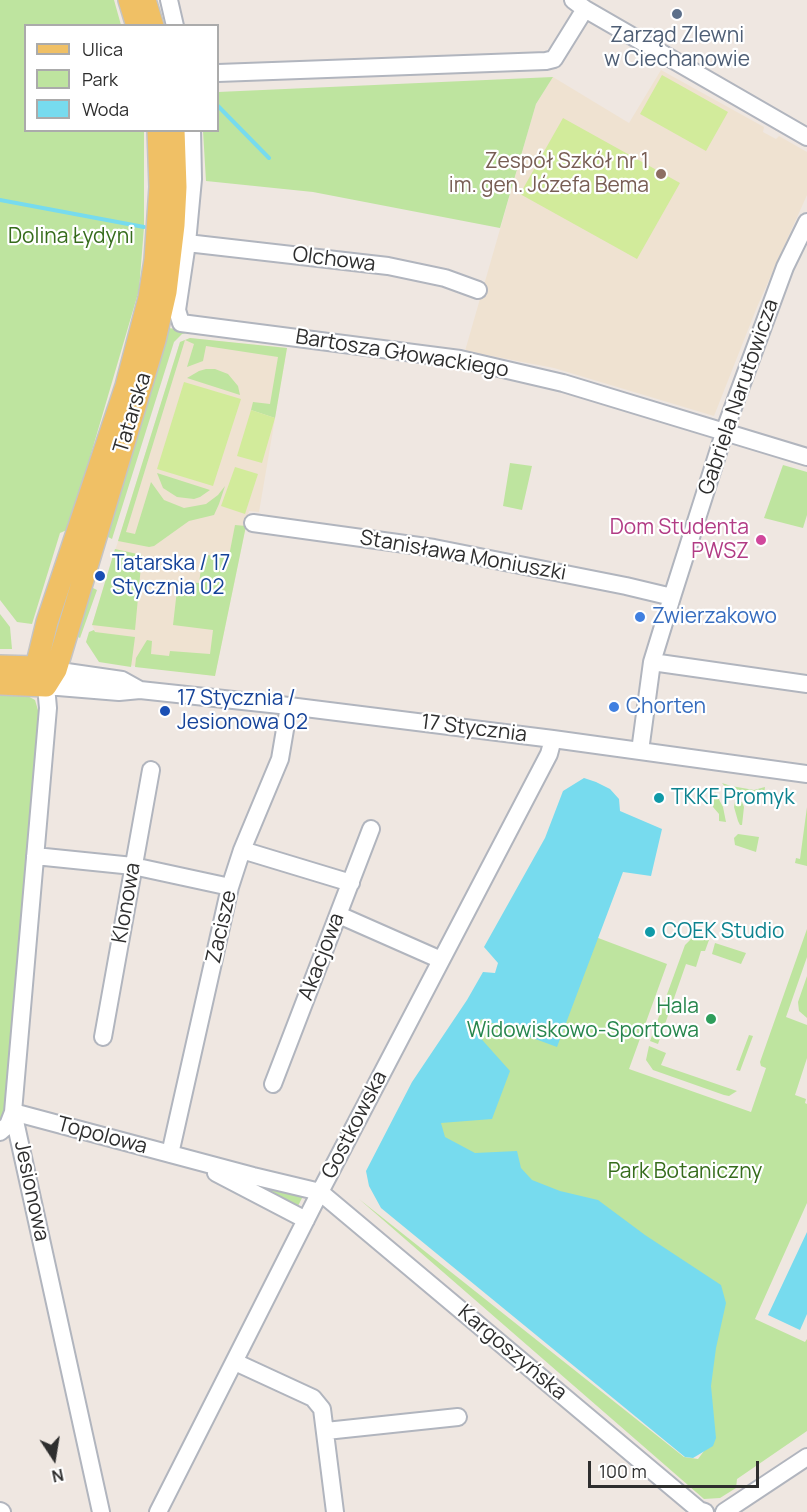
<!DOCTYPE html>
<html>
<head>
<meta charset="utf-8">
<style>
  body { margin:0 }
  #map { position:relative; width:807px; height:1512px; overflow:hidden; background:#efe7e1; font-family:Manrope,sans-serif }
  canvas { display:block }
  .legend { position:absolute; left:24px; top:24px; width:195px; height:108px; box-sizing:border-box; background:#fff; border:2px solid #ababab; margin:0; padding:8px 10px; list-style:none; font-size:18px; color:#2e2e2e }
  .legend li { display:flex; align-items:center; gap:12px; height:30px }
  .legend b { width:30px; border:2px solid #ababab }
  .north { position:absolute; left:24px; top:1428px; width:60px; height:60px; -webkit-text-stroke:4px #fff; paint-order:stroke; rotate:168deg; font-size:16px; font-weight:700; line-height:24px; text-align:center; color:#2e2e2e }
  .north::after { content:''; display:block; margin:auto; width:21px; height:27px; background:#2e2e2e; clip-path:polygon(50% 0,100% 100%,50% 72%,0 100%) }
  .scale { position:absolute; left:588px; top:1461px; width:171px; height:27px; box-sizing:border-box; border:3px solid #2e2e2e; border-top:0; padding-left:8px; font-size:18px; line-height:21px; white-space:nowrap; color:#2e2e2e; -webkit-text-stroke:4px #fff; paint-order:stroke }
</style>
</head>
<body>
<div id="map">
<canvas width="807" height="1512"></canvas>
<ul class="legend">
<li><b style="height:8px;background:#f0c065"></b>Ulica</li>
<li><b style="height:16px;background:#bee49f"></b>Park</li>
<li><b style="height:16px;background:#77dbee"></b>Woda</li>
</ul>
<div class="north">N</div>
<div class="scale">100 m</div>
</div>
<script>
const ctx = document.querySelector('canvas').getContext('2d');
ctx.lineJoin = 'round';
function fill(path, color) {
  ctx.fillStyle = color;
  ctx.fill(path, 'evenodd');
}
function toPath(rows) {
  const path = new Path2D();
  for (const r of rows) {
    path.moveTo(r[0], r[1]);
    for (let i = 2; i < r.length; i += 2) path.lineTo(r[i], r[i + 1]);
  }
  return path;
}
function stroke(path, color, width, dash) {
  ctx.strokeStyle = color;
  ctx.lineWidth = width;
  ctx.lineCap = dash ? 'butt' : 'round';
  ctx.setLineDash(dash || []);
  ctx.stroke(path);
}
function write(font, color, halo, rows, align = 'center') {
  ctx.font = font + ' Manrope,sans-serif';
  ctx.lineWidth = 4.5;
  ctx.setLineDash([]);
  ctx.textBaseline = 'middle';
  ctx.strokeStyle = halo;
  ctx.fillStyle = color;
  for (const [text, x, y, turn = 0] of rows) {
    ctx.save();
    ctx.translate(x, y);
    ctx.rotate((+turn || 0) * Math.PI / 180);
    ctx.textAlign = isNaN(turn) ? turn : align;
    if (halo) ctx.strokeText(text, 0, 0);
    ctx.fillText(text, 0, 0);
    ctx.restore();
  }
}
fill(toPath([
  [661,70,764,127,763,132,776,139,779,136,807,152,807,195,757,307,714,416,554,368,465,351,536,104,553,77,629,123],
  [190,338,287,348,259,512,249,511,215,676,111,663,92,625,180,342]
]), '#efe2d1');
fill(toPath([
  [0,0,114,0,121,25,26,26,26,130,144,131,144,227,139,290,69,529,60,533,32,624,17,622,0,600],
  [553,77,536,104,500,228,313,192,206,181,203,131,218,130,218,92],
  [168,328,194,331,182,334,174,342,112,539,104,535],
  [190,338,287,348,275,418,251,410,253,402,270,404,278,357,206,346,203,361,187,367,194,344,185,340,126,532,135,534,151,482,164,500,184,508,206,504,218,495,225,486,219,504,214,515,189,521,154,546,149,547,118,541,180,342],
  [206,369,215,369,228,374,238,386,240,395,187,378,199,371],
  [510,463,532,466,522,510,503,506],
  [783,465,807,472,807,515,803,528,764,518],
  [157,473,210,490,200,497,194,499,177,497,163,488],
  [235,525,246,526,215,676,135,667,136,658,147,640,152,641,151,654,169,656,170,651,210,654,213,630,173,625,178,581,199,583,203,555,229,556],
  [115,549,142,555,135,630,92,625],
  [91,587,97,590,80,638,72,634],
  [0,614,10,627,12,649,0,649],
  [94,630,95,632,135,637,131,667,99,662,86,642,89,632],
  [24,694,35,700,40,717,6,1115,0,1123,0,695],
  [722,783,731,786,754,790,765,787,764,795,729,791],
  [715,792,723,807,726,822,719,821,719,814,713,807],
  [738,801,742,802,744,807,742,825,740,825,738,821,734,807,735,802],
  [807,807,807,866,795,863,796,858,800,859],
  [738,834,759,837,756,852,735,845,734,838],
  [807,929,807,957,786,1017,807,1025,807,1058,795,1095,806,1099,805,1103,807,1104,807,1203,755,1319,805,1342,807,1339,807,1431,737,1479,736,1488,720,1498,704,1499,359,1199,684,1457,698,1459,713,1439,476,1161,441,1139,438,1120,482,1041,479,1016,585,933,667,964,629,1069,751,1112,766,1068,761,1066,760,1062],
  [698,937,709,940,705,951,701,951,696,967,686,964,658,1044,650,1041,685,945,692,938],
  [715,943,746,953,741,964,712,954],
  [807,976,807,1018,799,1011,798,1002],
  [749,1035,753,1036,740,1071,736,1070],
  [649,1046,666,1053,661,1065,737,1091,729,1096,724,1095,653,1070,646,1060],
  [240,1178,303,1196,297,1208]
]), '#bee49f');
fill(toPath([
  [662,75,728,112,706,151,640,114],
  [563,118,680,183,637,259,520,194],
  [184,382,241,399,213,486,157,469],
  [251,410,275,418,262,463,237,456],
  [235,467,258,474,245,514,221,506]
]), '#d2eb9b');
fill(toPath([
  [584,778,596,782,610,789,619,799,620,811,662,829,651,876,623,872,557,1047,481,1019,476,1033,510,1071,492,1119,441,1123,445,1137,475,1153,517,1151,521,1168,532,1180,560,1191,598,1200,645,1235,721,1285,726,1303,716,1348,711,1386,716,1438,713,1446,693,1458,685,1457,381,1208,369,1186,366,1171,412,1082,467,1000,483,972,495,973,498,963,484,947,545,838,563,791],
  [807,1232,807,1314,800,1330,768,1315]
]), '#77dbee');
stroke(toPath([
  [218,106,269,158],
  [0,200,144,227]
]), '#77dbee', 4);
const minor = toPath([
  [169,0,175,26],
  [573,0,585,9,807,137],
  [218,73,546,61,554,59,585,9],
  [192,130,193,179,187,243,177,310,181,323,460,359,563,383,807,457],
  [187,243,388,266,445,278,478,290],
  [253,523,434,548,626,586,672,597],
  [652,662,807,684],
  [46,669,122,680,140,690],
  [41,676,46,686,48,708,13,1112,101,1512],
  [46,686,119,692,140,690,289,706,553,739,807,774],
  [640,751,652,662,672,597,727,424,785,267,807,222],
  [242,850,351,883],
  [35,856,133,866,230,887],
  [339,915,441,960],
  [103,1037,151,770],
  [273,1084,371,829],
  [13,1112,253,1176,320,1192,699,1510,705,1512],
  [0,1132,8,1125,13,1112],
  [170,1154,230,887,242,850,280,759,289,706],
  [216,1173,306,1220],
  [235,1362,313,1398,322,1409,335,1512],
  [326,1431,458,1417],
  [0,1511,2,1512],
  [158,1512,320,1192,549,754,553,739],
  [724,1512,807,1457]
]);
const major = toPath([
  [129,0,137,26],
  [145,0,153,26],
  [0,666,36,667,47,622,126,386,149,298,155,260,160,187,158,130],
  [0,684,46,686,56,670,155,340,166,292,174,225,176,187,174,130]
]);
stroke(minor, '#b1b5be', 20);
stroke(major, '#c4c4c4', 24);
stroke(minor, '#fff', 16);
stroke(major, '#f0c065', 21);
for (const [x, y, r, color] of [
  [677,14,6,"#5c6f8a"],
  [661,174,6,"#8d6e63"],
  [761,540,6,"#d1479c"],
  [100,576,6,"#1a4fb4"],
  [640,617,6,"#3f7fe0"],
  [614,707,6,"#3f7fe0"],
  [165,711,6,"#1a4fb4"],
  [659,798,6,"#0f9aa8"],
  [650,932,6,"#0f9aa8"],
  [711,1019,6,"#2e9e5b"]
]) {
  const dot = new Path2D();
  dot.arc(x, y, r, 0, 2 * Math.PI);
  ctx.fillStyle = color;
  ctx.fill(dot);
  stroke(dot, '#fff', 2);
}
write('21px', '#4e5e75', '#fff', [
  ["Zarząd Zlewni",677,36],
  ["w Ciechanowie",677,60]
]);
write('21px', '#785e54', '#fff', [
  ["Zespół Szkół nr 1",649,162],
  ["im. gen. Józefa Bema",649,186]
], 'right');
write('21px', '#366c1c', '#fff', [
  ["Dolina Łydyni",71,237],
  ["Park Botaniczny",685,1172]
]);
write('21px', '#2e2e2e', '#fff', [
  ["Olchowa",334,260,7],
  ["Bartosza Głowackiego",402,354,9],
  ["Gabriela Narutowicza",739,397,-71],
  ["Tatarska",133,413,-73],
  ["Stanisława Moniuszki",463,556,10],
  ["17 Stycznia",474,729,7],
  ["Klonowa",127,903,-80],
  ["Zacisze",222,927,-77],
  ["Akacjowa",322,957,-69],
  ["Gostkowska",355,1125,-63],
  ["Topolowa",102,1136,15],
  ["Jesionowa",31,1191,78],
  ["Kargoszyńska",512,1353,40]
]);
write('21px', '#b23c85', '#fff', [
  ["Dom Studenta",749,528],
  ["PWSZ",749,552]
], 'right');
write('21px', '#164399', '#fff', [
  ["Tatarska / 17",112,564],
  ["Stycznia 02",112,588],
  ["17 Stycznia /",177,699],
  ["Jesionowa 02",177,723]
], 'left');
write('21px', '#366cbe', '#fff', [
  ["Zwierzakowo",652,617],
  ["Chorten",626,707]
], 'left');
write('21px', '#0d838f', '#fff', [
  ["TKKF Promyk",671,798],
  ["COEK Studio",662,932]
], 'left');
write('21px', '#27864d', '#fff', [
  ["Hala",699,1007],
  ["Widowiskowo-Sportowa",699,1031]
], 'right');
</script>
</body>
</html>
